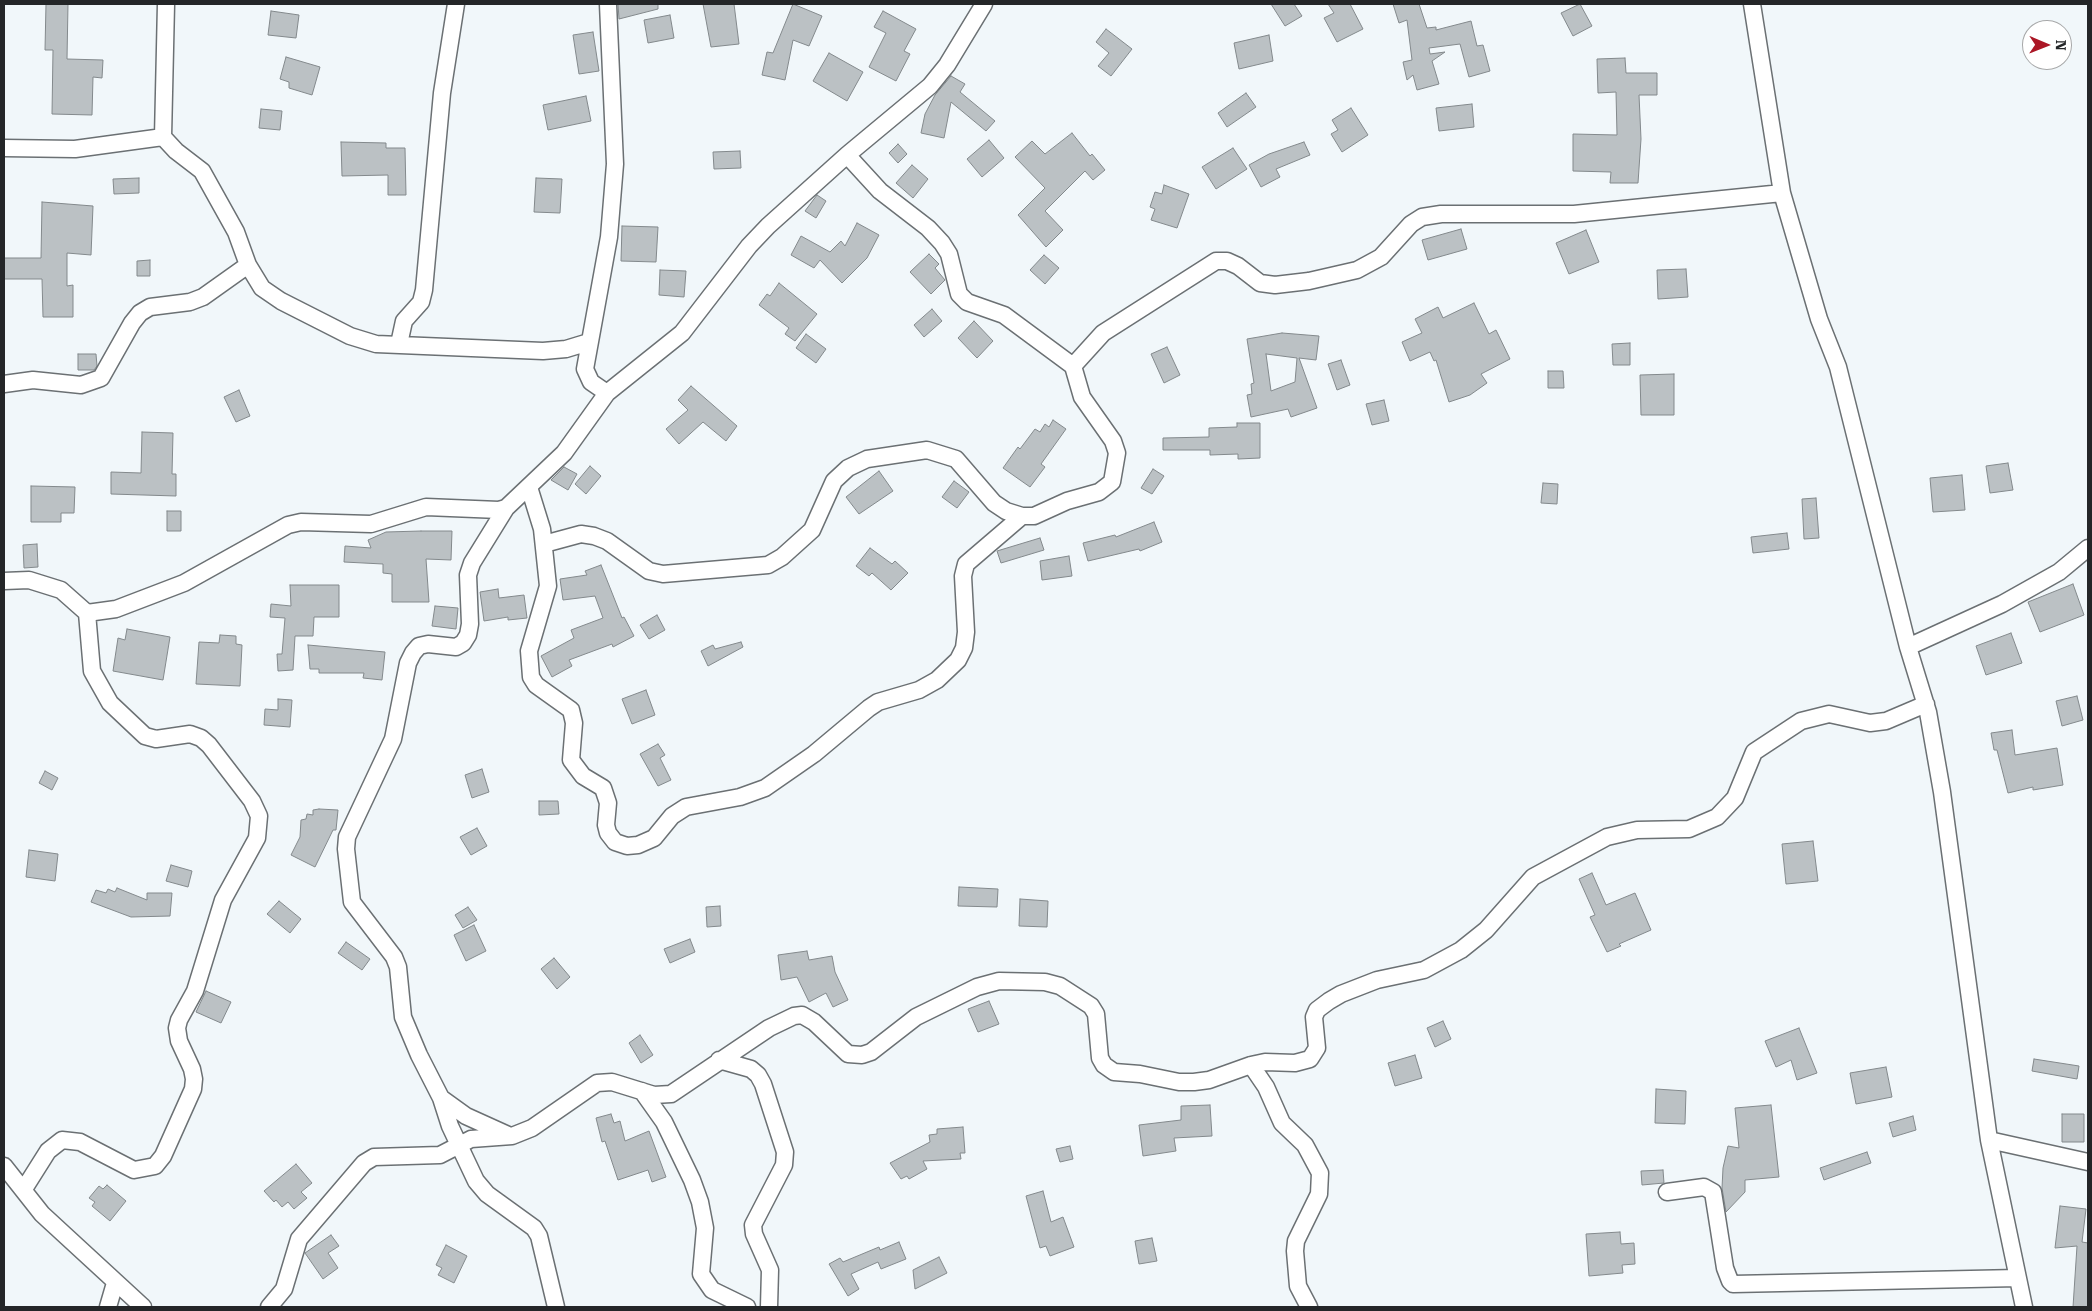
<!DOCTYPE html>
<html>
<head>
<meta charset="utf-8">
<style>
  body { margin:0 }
  #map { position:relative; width:2092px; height:1311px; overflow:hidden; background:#f1f7fa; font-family:"Roboto Serif",serif }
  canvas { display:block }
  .frame { position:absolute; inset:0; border:5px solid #242628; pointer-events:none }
  .north { position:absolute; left:2022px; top:20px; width:50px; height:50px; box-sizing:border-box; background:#fff; border:1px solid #a7a8a9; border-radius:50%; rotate:91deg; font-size:14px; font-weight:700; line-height:20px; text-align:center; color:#242628 }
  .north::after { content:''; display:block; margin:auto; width:18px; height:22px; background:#ab1726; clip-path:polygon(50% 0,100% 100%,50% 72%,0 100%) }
</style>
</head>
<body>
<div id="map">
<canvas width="2092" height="1311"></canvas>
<div class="frame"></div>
<div class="north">N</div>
</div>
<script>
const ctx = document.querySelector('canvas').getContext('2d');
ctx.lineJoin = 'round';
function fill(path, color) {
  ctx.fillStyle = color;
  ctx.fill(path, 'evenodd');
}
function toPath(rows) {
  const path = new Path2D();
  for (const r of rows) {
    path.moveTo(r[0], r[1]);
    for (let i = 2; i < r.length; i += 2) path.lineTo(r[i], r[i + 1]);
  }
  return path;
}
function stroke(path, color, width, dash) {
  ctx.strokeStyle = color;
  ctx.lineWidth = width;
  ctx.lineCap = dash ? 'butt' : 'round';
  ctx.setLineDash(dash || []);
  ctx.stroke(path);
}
const building = toPath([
  [46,4,68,4,67,59,103,60,102,78,93,77,92,115,52,114,53,50,45,50,46,4],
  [618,4,658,4,658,9,619,19,618,4],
  [703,4,734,4,739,44,711,47,703,4],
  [793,4,822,16,809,46,793,40,785,80,762,75,767,52,773,53,793,4],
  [1271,4,1294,4,1302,16,1285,26,1271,4],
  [1328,4,1350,4,1363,29,1337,42,1324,18,1334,13,1328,4],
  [1393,4,1419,4,1427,28,1436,27,1436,30,1471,21,1477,46,1483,45,1490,71,1469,77,1460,44,1429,48,1430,54,1445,52,1432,61,1439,84,1417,90,1413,75,1407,80,1403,62,1412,60,1407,20,1399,23,1393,4],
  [1580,4,1592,26,1573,36,1561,13,1580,4],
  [271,11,299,15,296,38,268,35,271,11],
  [883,11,916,29,904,51,910,54,896,81,869,67,886,33,874,27,883,11],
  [670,15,674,38,648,43,644,20,670,15],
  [1106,29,1132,49,1111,76,1098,66,1109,53,1096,42,1106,29],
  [593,32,599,71,579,74,573,35,593,32],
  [1269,35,1273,61,1239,69,1234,43,1269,35],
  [829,53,863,72,847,101,813,81,829,53],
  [286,57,320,67,312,95,289,88,289,82,280,79,286,57],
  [1625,58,1626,73,1657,73,1657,95,1639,95,1641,139,1638,183,1610,183,1611,172,1573,171,1573,134,1617,135,1616,92,1598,93,1597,59,1625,58],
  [951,76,965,84,960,92,995,121,986,131,951,102,944,138,921,133,925,114,935,95,951,76],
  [1246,93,1256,107,1227,127,1218,113,1246,93],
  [586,96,591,121,548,130,543,105,586,96],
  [1472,104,1474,127,1439,131,1436,108,1472,104],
  [1351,108,1368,135,1342,152,1331,134,1338,130,1332,120,1351,108],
  [261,109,282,111,280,130,259,128,261,109],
  [1072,133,1090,156,1092,154,1105,170,1093,180,1085,171,1045,211,1063,230,1046,247,1018,215,1045,188,1015,157,1032,141,1045,154,1072,133],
  [989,140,1004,158,982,177,967,159,989,140],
  [341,142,386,143,386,148,405,148,406,195,388,195,388,175,342,176,341,142],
  [1304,142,1310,155,1276,169,1280,177,1261,187,1249,165,1269,154,1304,142],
  [898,144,907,154,898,163,889,153,898,144],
  [1233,148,1247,169,1216,189,1202,167,1233,148],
  [740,151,741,168,714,169,713,152,740,151],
  [912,165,928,179,913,198,896,183,912,165],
  [139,178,139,193,114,194,113,179,139,178],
  [536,178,562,179,560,213,534,212,536,178],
  [1164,185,1189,194,1177,228,1151,220,1155,209,1150,207,1155,192,1162,194,1164,185],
  [817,195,826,201,816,218,805,211,817,195],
  [42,202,93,206,91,255,67,253,67,286,73,285,73,317,43,317,42,279,4,279,4,258,41,258,42,202],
  [857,223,879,235,867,258,842,283,820,260,814,268,791,255,801,236,830,252,841,241,845,246,857,223],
  [622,226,658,227,656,262,621,261,622,226],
  [1461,229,1467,249,1428,260,1422,240,1461,229],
  [1586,230,1599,262,1569,274,1556,243,1586,230],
  [929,254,939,264,935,268,945,280,931,294,910,272,929,254],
  [1044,255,1059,268,1045,284,1030,270,1044,255],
  [150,260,150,276,137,276,137,261,150,260],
  [1686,269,1688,297,1658,299,1657,270,1686,269],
  [660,270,686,271,684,297,659,295,660,270],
  [779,283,817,314,795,341,785,334,789,328,759,305,767,294,770,296,779,283],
  [1474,303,1489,334,1496,330,1510,359,1481,374,1487,383,1470,395,1449,402,1436,360,1434,361,1430,352,1410,361,1402,342,1422,333,1415,319,1438,307,1443,318,1474,303],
  [932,309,942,321,924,337,914,325,932,309],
  [974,321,993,341,977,358,958,338,974,321],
  [1282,333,1319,336,1316,360,1299,358,1317,408,1291,417,1288,409,1251,417,1247,395,1252,394,1251,384,1254,383,1247,339,1282,333],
  [1266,354,1297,358,1295,382,1271,391,1266,354],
  [806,334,826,349,816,363,796,348,806,334],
  [1630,343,1630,365,1613,365,1612,344,1630,343],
  [1167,347,1180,375,1164,383,1151,354,1167,347],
  [78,354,96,354,97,366,94,370,78,370,78,354],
  [1341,360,1350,385,1337,390,1328,364,1341,360],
  [1548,371,1563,371,1564,388,1548,388,1548,371],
  [1674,374,1674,415,1641,415,1640,375,1674,374],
  [691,386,737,426,726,441,703,422,679,444,666,429,688,410,678,400,691,386],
  [239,390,250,416,236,422,224,397,239,390],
  [1384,400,1389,421,1372,425,1366,404,1384,400],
  [1053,420,1066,429,1041,464,1045,467,1030,487,1003,468,1018,447,1020,449,1035,429,1040,432,1045,424,1049,427,1053,420],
  [1237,423,1260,423,1260,458,1238,459,1238,454,1210,455,1210,450,1163,450,1163,438,1209,437,1209,428,1237,427,1237,423],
  [142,432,173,433,172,474,176,474,176,496,111,494,111,472,141,473,142,432],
  [2008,463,2013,490,1990,493,1986,466,2008,463],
  [590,466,601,476,586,494,575,484,590,466],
  [564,467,577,474,568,490,551,480,564,467],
  [1153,469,1164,476,1152,494,1141,488,1153,469],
  [879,471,893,491,859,514,846,497,879,471],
  [1962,475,1965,510,1933,512,1930,478,1962,475],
  [954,481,969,492,957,508,942,497,954,481],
  [1543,483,1558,484,1557,504,1541,503,1543,483],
  [31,486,75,487,74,513,61,513,61,522,31,522,31,486],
  [1816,498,1819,538,1804,539,1802,499,1816,498],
  [167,511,181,511,181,531,167,531,167,511],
  [1154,522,1162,542,1140,551,1139,549,1088,561,1083,543,1115,535,1116,537,1154,522],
  [421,531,452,531,451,560,426,559,429,602,392,602,392,574,383,573,383,564,344,562,345,546,371,548,368,540,386,532,421,531],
  [1787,533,1789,549,1753,553,1751,537,1787,533],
  [1040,538,1044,550,1001,563,997,551,1040,538],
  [37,544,38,567,24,568,23,545,37,544],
  [870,548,892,564,895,561,908,573,891,590,872,573,869,576,856,566,870,548],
  [1069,556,1072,576,1042,580,1040,561,1069,556],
  [601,565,622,618,624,617,634,636,613,647,612,644,569,660,572,666,552,677,541,656,574,638,571,630,603,618,595,596,563,600,560,579,587,575,585,571,601,565],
  [2073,584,2084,615,2040,632,2028,602,2073,584],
  [290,585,339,585,339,617,314,617,313,636,295,636,293,670,278,671,277,654,282,654,285,618,270,617,271,604,291,606,290,585],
  [498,589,499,598,524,595,527,618,508,620,508,617,484,621,480,592,498,589],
  [435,606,458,608,456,629,432,626,435,606],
  [657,615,665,630,649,639,640,625,657,615],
  [127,629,170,637,163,680,113,671,118,638,125,640,127,629],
  [2011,633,2022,663,1986,675,1976,646,2011,633],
  [220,635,236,636,236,644,242,645,240,686,196,684,199,642,219,643,220,635],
  [741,642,743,647,708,666,701,651,713,645,715,649,741,642],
  [308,645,385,652,382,680,363,678,364,673,319,673,319,669,310,669,308,645],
  [646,690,655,715,632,724,622,699,646,690],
  [2077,696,2083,720,2062,726,2056,701,2077,696],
  [278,699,292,700,290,727,264,725,265,709,278,710,278,699],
  [2012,730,2015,755,2057,748,2063,785,2033,790,2033,787,2008,793,1997,750,1994,750,1991,733,2012,730],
  [658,744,665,755,660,758,671,780,658,786,640,754,658,744],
  [482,769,489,792,472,798,465,775,482,769],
  [45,771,58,778,52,790,39,783,45,771],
  [539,801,558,801,559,814,539,815,539,801],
  [319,809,338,810,336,830,333,830,315,867,291,855,300,837,301,820,306,819,307,814,313,815,313,810,319,809],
  [477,828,487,846,471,855,460,837,477,828],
  [1813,841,1818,881,1786,884,1782,844,1813,841],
  [29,850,58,854,55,881,26,877,29,850],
  [171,865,192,871,188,887,166,881,171,865],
  [1592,873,1606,905,1635,893,1651,930,1619,944,1621,946,1607,952,1590,917,1595,915,1579,879,1592,873],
  [959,887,998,889,997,907,958,906,959,887],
  [117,888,147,900,147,893,172,893,170,916,131,917,91,902,96,890,106,893,108,889,115,892,117,888],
  [1020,899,1048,901,1047,927,1019,926,1020,899],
  [279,901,301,919,290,933,267,914,279,901],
  [720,906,721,926,707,927,706,907,720,906],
  [468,907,477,920,463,928,455,915,468,907],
  [474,925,486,951,466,961,454,935,474,925],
  [690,939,695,952,670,963,664,949,690,939],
  [346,942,370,959,362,970,338,953,346,942],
  [807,951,809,960,832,956,835,972,848,1000,833,1007,826,993,809,1002,797,977,781,980,778,955,807,951],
  [554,958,570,977,557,989,541,969,554,958],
  [206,991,231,1002,221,1023,196,1012,206,991],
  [989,1001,999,1024,978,1032,968,1009,989,1001],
  [1443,1021,1451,1039,1435,1047,1427,1028,1443,1021],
  [1799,1028,1817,1073,1797,1080,1791,1060,1776,1067,1765,1041,1799,1028],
  [640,1035,653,1055,641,1063,629,1043,640,1035],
  [1415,1055,1422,1078,1395,1086,1388,1063,1415,1055],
  [2034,1059,2079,1066,2077,1079,2032,1071,2034,1059],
  [1886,1067,1892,1097,1856,1104,1850,1073,1886,1067],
  [1656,1089,1686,1091,1685,1124,1655,1123,1656,1089],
  [1210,1105,1212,1136,1174,1138,1176,1151,1143,1156,1139,1125,1181,1120,1181,1106,1210,1105],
  [1771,1105,1779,1177,1745,1180,1745,1192,1726,1212,1722,1188,1723,1168,1728,1146,1739,1148,1735,1108,1771,1105],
  [611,1114,614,1123,620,1121,625,1141,649,1131,666,1177,652,1182,648,1170,618,1180,605,1141,602,1142,596,1118,611,1114],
  [2062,1114,2084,1114,2084,1142,2062,1142,2062,1114],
  [1913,1116,1916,1130,1893,1137,1889,1123,1913,1116],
  [963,1127,965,1153,960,1153,961,1159,923,1161,927,1169,909,1179,907,1176,901,1179,890,1163,930,1142,929,1135,937,1134,937,1129,963,1127],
  [1070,1146,1073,1159,1060,1162,1056,1149,1070,1146],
  [1867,1152,1871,1163,1824,1180,1820,1168,1867,1152],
  [296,1164,312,1183,301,1192,307,1198,294,1209,288,1202,282,1207,276,1200,274,1202,264,1191,296,1164],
  [1663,1170,1664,1183,1642,1185,1641,1171,1663,1170],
  [107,1185,126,1201,110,1221,92,1206,95,1202,89,1198,99,1186,103,1189,107,1185],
  [1043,1191,1051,1222,1063,1217,1074,1247,1050,1256,1046,1246,1040,1248,1026,1196,1043,1191],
  [2060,1206,2086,1209,2082,1242,2088,1243,2088,1307,2073,1307,2077,1246,2055,1248,2060,1206],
  [1620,1232,1621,1244,1634,1243,1635,1264,1622,1265,1623,1273,1589,1276,1586,1234,1620,1232],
  [331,1235,339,1246,328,1253,338,1268,323,1279,305,1253,331,1235],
  [1152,1238,1157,1261,1139,1264,1135,1241,1152,1238],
  [899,1242,906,1259,881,1269,878,1262,851,1274,859,1289,848,1296,829,1264,840,1258,843,1262,879,1247,880,1250,899,1242],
  [446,1245,467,1256,454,1283,438,1275,442,1268,436,1265,446,1245],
  [939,1257,947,1273,915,1289,913,1270,939,1257]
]);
fill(building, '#bbc1c4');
stroke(building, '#83898c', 1);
const street = toPath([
  [166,4,163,137,176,151,202,171,236,232,248,265,262,288,281,301,350,336,376,344,543,351,566,349,589,342],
  [1752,4,1782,193,1819,319,1838,367,1908,647,1928,712,1942,792,1989,1140,2024,1307],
  [4,148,75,149,163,137],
  [399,344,404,321,421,302,424,290,442,93,456,4],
  [1073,366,1103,333,1216,261,1227,261,1238,266,1260,283,1275,285,1309,281,1357,270,1381,257,1411,224,1422,217,1441,214,1574,214,1782,193],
  [4,384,33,380,81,385,101,378,132,323,140,313,150,307,190,302,203,297,248,265],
  [607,393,591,382,585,369,609,237,615,164,608,4],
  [529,487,542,529,548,586,529,651,531,677,536,685,571,710,574,723,571,760,583,776,603,788,608,803,606,825,608,833,615,842,627,846,638,845,654,838,672,816,686,807,740,797,765,788,814,754,869,708,878,702,919,690,937,680,958,660,964,648,966,632,963,576,966,564,1022,516],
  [506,508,472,563,468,575,470,624,468,635,463,643,456,647,428,644,419,646,413,653,408,663,393,739,347,837,346,849,352,902,394,957,398,967,403,1017,419,1055,441,1098,466,1116,508,1135],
  [544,544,581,534,594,536,607,541,649,571,663,574,768,565,782,557,812,530,834,481,848,468,867,459,927,450,956,459,994,503,1006,511,1022,516,1034,516,1067,501,1099,492,1112,482,1117,453,1113,441,1082,397,1073,366,1004,315,967,302,959,294,949,254,942,243,928,228,880,191,847,155],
  [4,581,29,580,61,590,87,613,116,609,184,583,288,525,301,522,371,524,426,507,499,510,506,508,564,453,607,393,682,333,749,246,768,226,847,155,930,86,947,65,984,4],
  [1908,647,2002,604,2059,572,2088,548],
  [719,1060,751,1069,758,1075,763,1084,785,1152,784,1165,753,1225,754,1234,770,1270,769,1307],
  [1251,1065,1266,1087,1282,1123,1305,1145,1320,1173,1319,1194,1296,1241,1295,1251,1298,1286,1309,1307],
  [642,1091,664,1122,692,1180,700,1202,705,1228,701,1274,712,1290,747,1307],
  [441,1098,450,1126,476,1181,487,1194,534,1228,539,1236,556,1307],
  [1989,1140,2088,1162],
  [4,1166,42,1214,143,1307],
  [24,1189,48,1151,62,1140,80,1142,134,1170,155,1166,163,1156,193,1089,194,1079,192,1069,179,1041,177,1028,179,1020,195,991,223,900,257,838,259,816,252,801,209,745,201,738,190,734,156,739,145,736,110,703,92,671,87,613],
  [1667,1192,1704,1187,1713,1192,1725,1268,1730,1281,1733,1284,2018,1278],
  [108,1307,115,1283],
  [269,1307,284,1289,299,1239,364,1163,374,1157,440,1155,471,1139,512,1136,532,1128,597,1083,612,1082,654,1095,671,1094,769,1028,794,1016,802,1015,814,1022,848,1054,862,1055,871,1052,916,1017,977,987,999,981,1045,982,1060,986,1091,1006,1096,1014,1100,1058,1104,1065,1114,1072,1140,1074,1179,1082,1194,1082,1209,1080,1251,1065,1265,1062,1295,1063,1310,1059,1317,1048,1314,1017,1317,1010,1329,1001,1341,994,1377,980,1424,970,1461,950,1486,930,1533,877,1607,837,1637,830,1689,829,1717,817,1735,798,1754,752,1801,721,1829,714,1870,723,1886,721,1926,704]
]);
stroke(street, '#6b7073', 19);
stroke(street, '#fff', 16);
</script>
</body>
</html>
